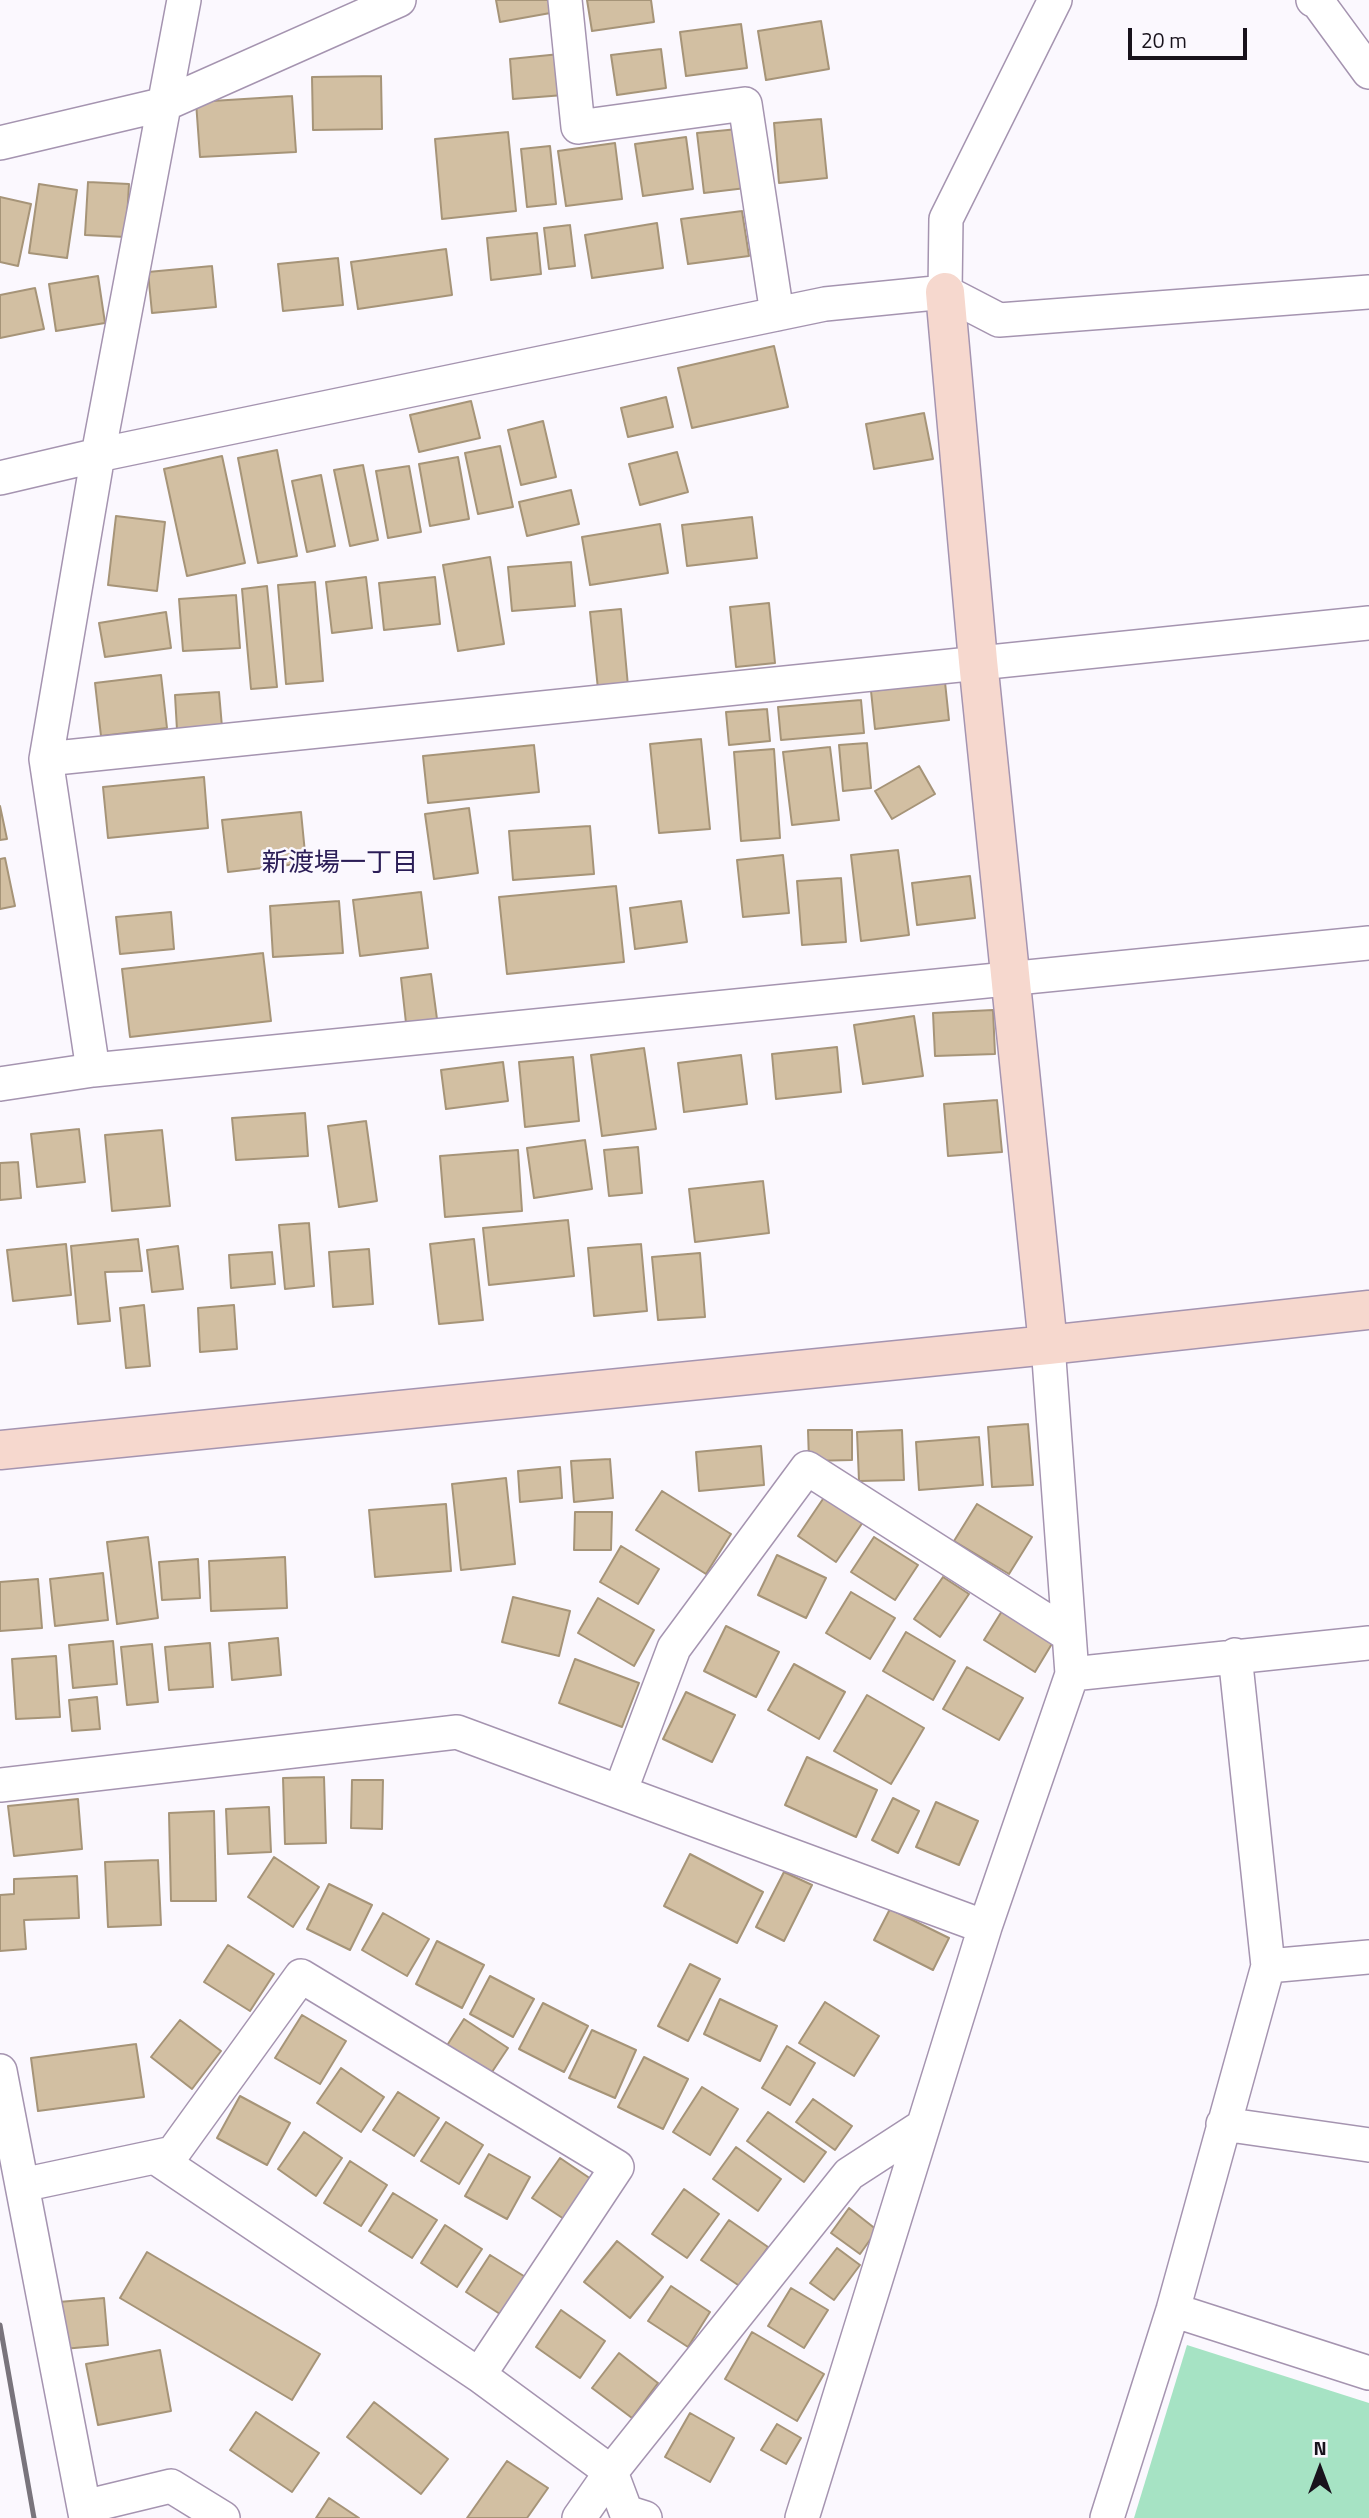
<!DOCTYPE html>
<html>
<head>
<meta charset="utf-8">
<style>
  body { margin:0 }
  #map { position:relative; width:1369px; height:2518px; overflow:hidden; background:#fbf8fe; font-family:"Titillium Web",sans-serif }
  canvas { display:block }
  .north { position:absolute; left:1285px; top:2434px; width:70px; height:70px; -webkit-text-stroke:5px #fbf8fe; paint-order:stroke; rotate:0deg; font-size:19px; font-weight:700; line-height:28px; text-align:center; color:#18121c }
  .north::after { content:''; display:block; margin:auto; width:24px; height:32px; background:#18121c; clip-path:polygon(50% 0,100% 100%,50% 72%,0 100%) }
  .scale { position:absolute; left:1128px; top:28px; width:119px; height:32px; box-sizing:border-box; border:4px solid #18121c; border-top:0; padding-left:9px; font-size:21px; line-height:24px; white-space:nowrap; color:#18121c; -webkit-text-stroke:5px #fbf8fe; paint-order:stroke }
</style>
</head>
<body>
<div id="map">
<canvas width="1369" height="2518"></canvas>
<div class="north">N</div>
<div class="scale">20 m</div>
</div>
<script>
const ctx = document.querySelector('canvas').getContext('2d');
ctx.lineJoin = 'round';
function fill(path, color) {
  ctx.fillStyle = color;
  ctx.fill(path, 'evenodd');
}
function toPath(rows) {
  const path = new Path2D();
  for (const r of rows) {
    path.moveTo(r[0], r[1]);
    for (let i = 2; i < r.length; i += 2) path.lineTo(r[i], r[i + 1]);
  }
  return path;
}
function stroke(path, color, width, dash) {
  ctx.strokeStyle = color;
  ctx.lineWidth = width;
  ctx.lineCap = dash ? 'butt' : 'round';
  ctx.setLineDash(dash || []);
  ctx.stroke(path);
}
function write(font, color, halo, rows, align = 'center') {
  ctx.font = font + ' "Titillium Web","Noto Sans JP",sans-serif';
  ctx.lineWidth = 5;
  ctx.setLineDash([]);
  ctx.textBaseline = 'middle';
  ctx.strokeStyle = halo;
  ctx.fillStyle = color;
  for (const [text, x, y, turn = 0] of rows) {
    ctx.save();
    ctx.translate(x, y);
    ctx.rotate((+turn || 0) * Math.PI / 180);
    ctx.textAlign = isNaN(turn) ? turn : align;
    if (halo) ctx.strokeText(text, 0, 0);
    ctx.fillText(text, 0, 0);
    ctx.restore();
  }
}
fill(toPath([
  [1187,2345,1369,2403,1369,2518,1134,2518]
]), '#a6e3c4');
const building = toPath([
  [496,0,554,0,556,12,500,22,496,0],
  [587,0,651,0,654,22,592,31,587,0],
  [821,21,829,69,766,80,758,31,821,21],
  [741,24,747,68,686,76,680,32,741,24],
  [661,49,666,88,617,95,611,55,661,49],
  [560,54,564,95,513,99,510,59,560,54],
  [381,76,382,129,313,130,312,77,381,76],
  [292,96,296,152,200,157,196,102,292,96],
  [821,119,827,178,779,183,774,123,821,119],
  [738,129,746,188,704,193,697,133,738,129],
  [508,132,516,211,442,219,435,139,508,132],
  [686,137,693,189,643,196,635,144,686,137],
  [615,143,622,199,566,206,558,151,615,143],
  [550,146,556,204,527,207,521,149,550,146],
  [88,182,129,184,126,237,85,235,88,182],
  [39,184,77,190,67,258,29,253,39,184],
  [0,197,31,204,18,266,0,262,0,197],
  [742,211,749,256,688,264,681,219,742,211],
  [657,223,663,268,592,278,585,235,657,223],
  [570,225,575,266,549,269,544,228,570,225],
  [537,233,541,274,491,280,487,238,537,233],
  [446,249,452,295,358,309,351,262,446,249],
  [338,258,343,305,283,311,278,264,338,258],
  [212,266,216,307,152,313,148,272,212,266],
  [98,276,105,323,56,331,49,284,98,276],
  [35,288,44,329,0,338,0,295,35,288],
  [774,346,788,407,692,428,678,368,774,346],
  [666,397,673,427,628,437,621,408,666,397],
  [471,401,480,438,419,452,410,415,471,401],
  [924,413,933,459,874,469,866,424,924,413],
  [543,421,556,477,521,485,508,430,543,421],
  [500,446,513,507,478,514,465,453,500,446],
  [277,450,297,556,258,563,238,458,277,450],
  [677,452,688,492,640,505,629,464,677,452],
  [222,456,245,563,187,576,164,469,222,456],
  [458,457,469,519,430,526,419,464,458,457],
  [363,465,378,540,350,546,334,470,363,465],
  [409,466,421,532,388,538,376,471,409,466],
  [321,475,335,546,307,552,292,481,321,475],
  [571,490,579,524,527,536,519,502,571,490],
  [116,516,165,522,157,591,108,585,116,516],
  [752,517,757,558,687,566,682,525,752,517],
  [660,524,668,573,590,585,582,537,660,524],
  [490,557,504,644,458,651,443,565,490,557],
  [571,562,575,606,512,611,508,567,571,562],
  [366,577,372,628,332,633,326,582,366,577],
  [435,577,440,624,384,630,379,583,435,577],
  [315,582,323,681,286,684,278,585,315,582],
  [267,586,277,687,251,689,242,589,267,586],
  [236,595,240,648,183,651,179,599,236,595],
  [769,603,775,663,736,667,730,607,769,603],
  [621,609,628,686,598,689,590,612,621,609],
  [166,612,171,648,105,657,99,623,166,612],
  [161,675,167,728,101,736,95,683,161,675],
  [945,682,949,720,875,729,871,691,945,682],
  [219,692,222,727,177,730,175,695,219,692],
  [861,700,864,733,781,740,778,707,861,700],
  [767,709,770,741,729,745,726,712,767,709],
  [701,739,710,829,659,833,650,744,701,739],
  [867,743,871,788,843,791,839,745,867,743],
  [534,745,539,792,428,803,423,756,534,745],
  [830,747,839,820,792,825,783,752,830,747],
  [774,749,780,838,741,841,734,752,774,749],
  [919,766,935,794,892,819,875,791,919,766],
  [204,777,208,828,108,838,103,787,204,777],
  [0,806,7,839,0,840,0,806],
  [469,808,478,873,434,879,425,814,469,808],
  [301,812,306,863,228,872,222,820,301,812],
  [590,826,594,874,513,880,509,831,590,826],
  [898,850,909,935,861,941,851,855,898,850],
  [783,855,789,913,743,917,737,860,783,855],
  [5,858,15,906,0,909,0,859,5,858],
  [970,876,975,918,917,925,912,883,970,876],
  [841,878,846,942,802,945,797,881,841,878],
  [616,886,624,962,507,974,499,897,616,886],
  [421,892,428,948,360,956,353,900,421,892],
  [339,901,343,953,273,957,270,906,339,901],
  [681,901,687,942,635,949,630,908,681,901],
  [171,912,174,949,120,954,116,917,171,912],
  [263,953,271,1021,130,1037,122,969,263,953],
  [431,974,437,1019,406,1023,401,978,431,974],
  [993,1010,995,1054,935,1056,933,1013,993,1010],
  [914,1016,923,1076,863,1084,854,1025,914,1016],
  [837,1047,841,1092,776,1099,772,1054,837,1047],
  [644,1048,656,1129,602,1136,591,1055,644,1048],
  [741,1055,747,1104,684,1112,678,1063,741,1055],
  [573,1057,579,1121,525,1127,519,1062,573,1057],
  [503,1062,508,1101,446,1109,441,1070,503,1062],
  [997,1100,1002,1152,948,1156,944,1104,997,1100],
  [305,1113,308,1156,236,1160,232,1118,305,1113],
  [366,1121,377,1201,339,1207,328,1126,366,1121],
  [79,1129,85,1182,37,1187,31,1134,79,1129],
  [162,1130,170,1206,112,1211,105,1135,162,1130],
  [585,1140,592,1189,534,1198,527,1148,585,1140],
  [638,1147,642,1193,609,1196,604,1150,638,1147],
  [518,1150,522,1211,445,1217,440,1156,518,1150],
  [18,1162,21,1198,0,1200,0,1163,18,1162],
  [763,1181,769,1233,695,1242,689,1189,763,1181],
  [568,1220,574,1276,489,1285,483,1228,568,1220],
  [309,1223,314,1286,285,1289,279,1225,309,1223],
  [138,1239,142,1271,105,1272,110,1321,78,1324,71,1246,138,1239],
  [474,1239,483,1320,439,1324,430,1244,474,1239],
  [66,1244,71,1295,13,1301,7,1250,66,1244],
  [641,1244,647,1311,594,1316,588,1248,641,1244],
  [178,1246,183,1289,152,1292,147,1250,178,1246],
  [369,1249,373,1304,333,1307,329,1252,369,1249],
  [272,1252,275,1284,231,1288,229,1255,272,1252],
  [700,1253,705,1317,658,1320,652,1257,700,1253],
  [144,1305,150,1366,126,1368,120,1308,144,1305],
  [234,1305,237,1349,200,1352,198,1308,234,1305],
  [1028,1424,1033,1485,992,1487,988,1427,1028,1424],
  [808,1430,852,1430,852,1460,809,1461,808,1430],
  [902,1430,904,1480,859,1481,857,1432,902,1430],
  [979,1437,983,1485,919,1490,916,1442,979,1437],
  [761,1446,764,1485,699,1491,696,1452,761,1446],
  [610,1459,613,1498,574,1502,571,1461,610,1459],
  [560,1467,562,1498,520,1502,518,1471,560,1467],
  [506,1478,515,1564,461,1570,452,1484,506,1478],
  [662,1491,731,1534,706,1574,636,1530,662,1491],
  [825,1496,863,1522,836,1562,798,1536,825,1496],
  [446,1504,451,1571,375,1577,369,1510,446,1504],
  [977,1504,1032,1537,1009,1574,954,1541,977,1504],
  [575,1512,612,1512,611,1550,574,1550,575,1512],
  [148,1537,158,1618,117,1624,107,1542,148,1537],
  [874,1537,918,1565,895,1600,851,1572,874,1537],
  [621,1546,659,1569,638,1604,600,1582,621,1546],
  [777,1555,826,1578,806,1618,758,1595,777,1555],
  [285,1557,287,1608,211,1611,209,1561,285,1557],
  [198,1559,200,1598,162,1600,159,1562,198,1559],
  [103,1573,108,1620,55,1626,50,1579,103,1573],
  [943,1577,969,1594,940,1637,914,1619,943,1577],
  [38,1579,42,1628,0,1631,0,1582,38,1579],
  [851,1592,895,1618,870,1659,826,1633,851,1592],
  [513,1597,570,1611,559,1656,502,1642,513,1597],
  [598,1598,654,1630,634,1666,578,1633,598,1598],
  [1002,1611,1053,1642,1035,1672,984,1640,1002,1611],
  [726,1626,779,1652,756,1697,704,1671,726,1626],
  [906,1632,955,1661,933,1700,883,1671,906,1632],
  [278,1638,281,1675,232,1680,229,1643,278,1638],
  [113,1641,117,1684,73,1688,69,1645,113,1641],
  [210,1643,213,1687,169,1690,165,1647,210,1643],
  [152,1644,158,1702,127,1705,121,1647,152,1644],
  [56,1656,60,1717,16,1719,12,1659,56,1656],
  [575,1659,639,1683,622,1727,559,1703,575,1659],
  [794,1664,845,1692,819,1739,768,1710,794,1664],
  [967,1667,1023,1698,999,1740,943,1709,967,1667],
  [686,1692,735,1715,712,1762,663,1739,686,1692],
  [867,1695,924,1728,891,1784,834,1751,867,1695],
  [97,1697,100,1729,72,1731,69,1700,97,1697],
  [807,1757,877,1790,856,1837,785,1805,807,1757],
  [324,1777,326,1843,285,1844,283,1778,324,1777],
  [352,1780,383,1780,382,1829,351,1828,352,1780],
  [893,1798,919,1811,898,1853,872,1840,893,1798],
  [78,1799,82,1849,14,1856,8,1806,78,1799],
  [936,1802,978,1821,959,1865,916,1847,936,1802],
  [269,1807,271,1852,228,1854,226,1809,269,1807],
  [214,1811,216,1901,171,1901,169,1813,214,1811],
  [690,1854,763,1892,737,1943,664,1906,690,1854],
  [274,1857,319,1887,293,1927,248,1897,274,1857],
  [158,1860,161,1925,108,1927,105,1862,158,1860],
  [784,1872,812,1885,784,1941,756,1927,784,1872],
  [77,1876,79,1918,24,1920,26,1949,0,1951,0,1895,14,1894,14,1879,77,1876],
  [329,1884,372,1905,350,1950,307,1929,329,1884],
  [890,1909,949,1938,933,1970,874,1940,890,1909],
  [383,1913,429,1939,407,1976,362,1950,383,1913],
  [437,1941,484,1965,462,2008,416,1984,437,1941],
  [228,1945,274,1974,250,2011,204,1982,228,1945],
  [690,1964,720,1979,688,2041,658,2026,690,1964],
  [490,1976,534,1999,513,2037,470,2014,490,1976],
  [720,1999,777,2026,760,2061,704,2034,720,1999],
  [825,2002,879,2036,854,2076,799,2043,825,2002],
  [543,2003,588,2026,564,2072,519,2049,543,2003],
  [302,2015,346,2041,320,2084,275,2058,302,2015],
  [464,2019,508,2048,490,2075,446,2047,464,2019],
  [180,2020,221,2051,192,2089,151,2057,180,2020],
  [592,2030,636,2050,615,2098,569,2078,592,2030],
  [136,2044,144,2097,38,2111,31,2058,136,2044],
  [787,2046,815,2063,790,2105,762,2088,787,2046],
  [644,2057,688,2079,663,2129,618,2107,644,2057],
  [341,2068,384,2097,361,2132,317,2103,341,2068],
  [702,2087,738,2109,710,2155,673,2132,702,2087],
  [398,2092,439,2118,414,2156,373,2130,398,2092],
  [240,2096,290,2123,267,2165,217,2138,240,2096],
  [813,2099,852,2126,835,2150,796,2122,813,2099],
  [768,2112,826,2152,804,2182,747,2141,768,2112],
  [446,2122,483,2145,459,2184,421,2161,446,2122],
  [304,2132,342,2158,316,2196,278,2169,304,2132],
  [736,2147,781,2179,758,2211,713,2179,736,2147],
  [489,2154,530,2177,507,2219,465,2196,489,2154],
  [560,2158,591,2179,564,2219,532,2198,560,2158],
  [350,2161,387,2185,361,2226,324,2203,350,2161],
  [684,2189,719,2214,687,2258,652,2234,684,2189],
  [393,2193,437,2220,412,2258,369,2231,393,2193],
  [849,2208,877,2230,860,2254,831,2233,849,2208],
  [729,2220,768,2247,741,2287,701,2260,729,2220],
  [445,2225,482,2249,457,2287,421,2263,445,2225],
  [617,2241,663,2277,630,2318,584,2282,617,2241],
  [837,2248,860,2265,834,2300,810,2283,837,2248],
  [147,2252,320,2354,292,2400,120,2298,147,2252],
  [490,2255,527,2278,503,2316,466,2292,490,2255],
  [671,2286,710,2312,688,2347,648,2321,671,2286],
  [791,2288,828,2310,804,2348,768,2326,791,2288],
  [104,2298,108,2345,63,2349,59,2302,104,2298],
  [561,2310,605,2341,580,2378,536,2347,561,2310],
  [752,2332,824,2374,797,2421,725,2379,752,2332],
  [160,2350,171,2411,98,2425,86,2364,160,2350],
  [619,2353,658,2383,632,2418,592,2388,619,2353],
  [374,2402,448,2459,421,2494,347,2437,374,2402],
  [256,2412,319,2453,292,2492,230,2450,256,2412],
  [690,2413,734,2438,710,2482,665,2457,690,2413],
  [777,2424,801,2438,786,2464,761,2450,777,2424],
  [507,2461,548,2488,527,2518,467,2518,507,2461],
  [329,2498,359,2518,316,2518,329,2498]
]);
fill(building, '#d2bfa2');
stroke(building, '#a69478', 2);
const street = toPath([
  [565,0,578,127,745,104,777,314],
  [1313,0,1317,1,1369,72],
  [0,143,165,104,399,0],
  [945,292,946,219,1055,0],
  [0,478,98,455,825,304,945,292,999,320,1369,292],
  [46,759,1369,623],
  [93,1070,46,759,98,455,184,0],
  [0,1084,93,1070,1369,943],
  [1072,1674,1369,1643],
  [0,1785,457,1732,985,1927],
  [620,1792,674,1648,807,1468,1069,1635],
  [1268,1966,1369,1957],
  [0,2071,86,2518],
  [1223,2124,1369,2145],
  [22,2185,173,2153,301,1976,617,2167,479,2375,155,2157],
  [1173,2310,1369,2373],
  [479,2375,611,2472,626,2512,645,2518],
  [84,2507,171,2486,223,2518],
  [579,2518,611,2472,849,2174,923,2126],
  [802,2518,985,1927,1072,1674,1048,1345],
  [1107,2518,1173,2310,1268,1966,1235,1655]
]);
const secondary = toPath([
  [945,292,978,661,1048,1345],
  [0,1450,1048,1345,1369,1310]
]);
stroke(street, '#a594b0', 36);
stroke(secondary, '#a594b0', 41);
stroke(street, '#fff', 33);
stroke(secondary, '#f6d8ce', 38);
stroke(toPath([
  [0,2325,34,2518]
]), '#79747c', 5);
write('26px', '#2b1d57', '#fbf8fe', [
  ["新渡場一丁目",340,865]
]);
</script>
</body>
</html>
